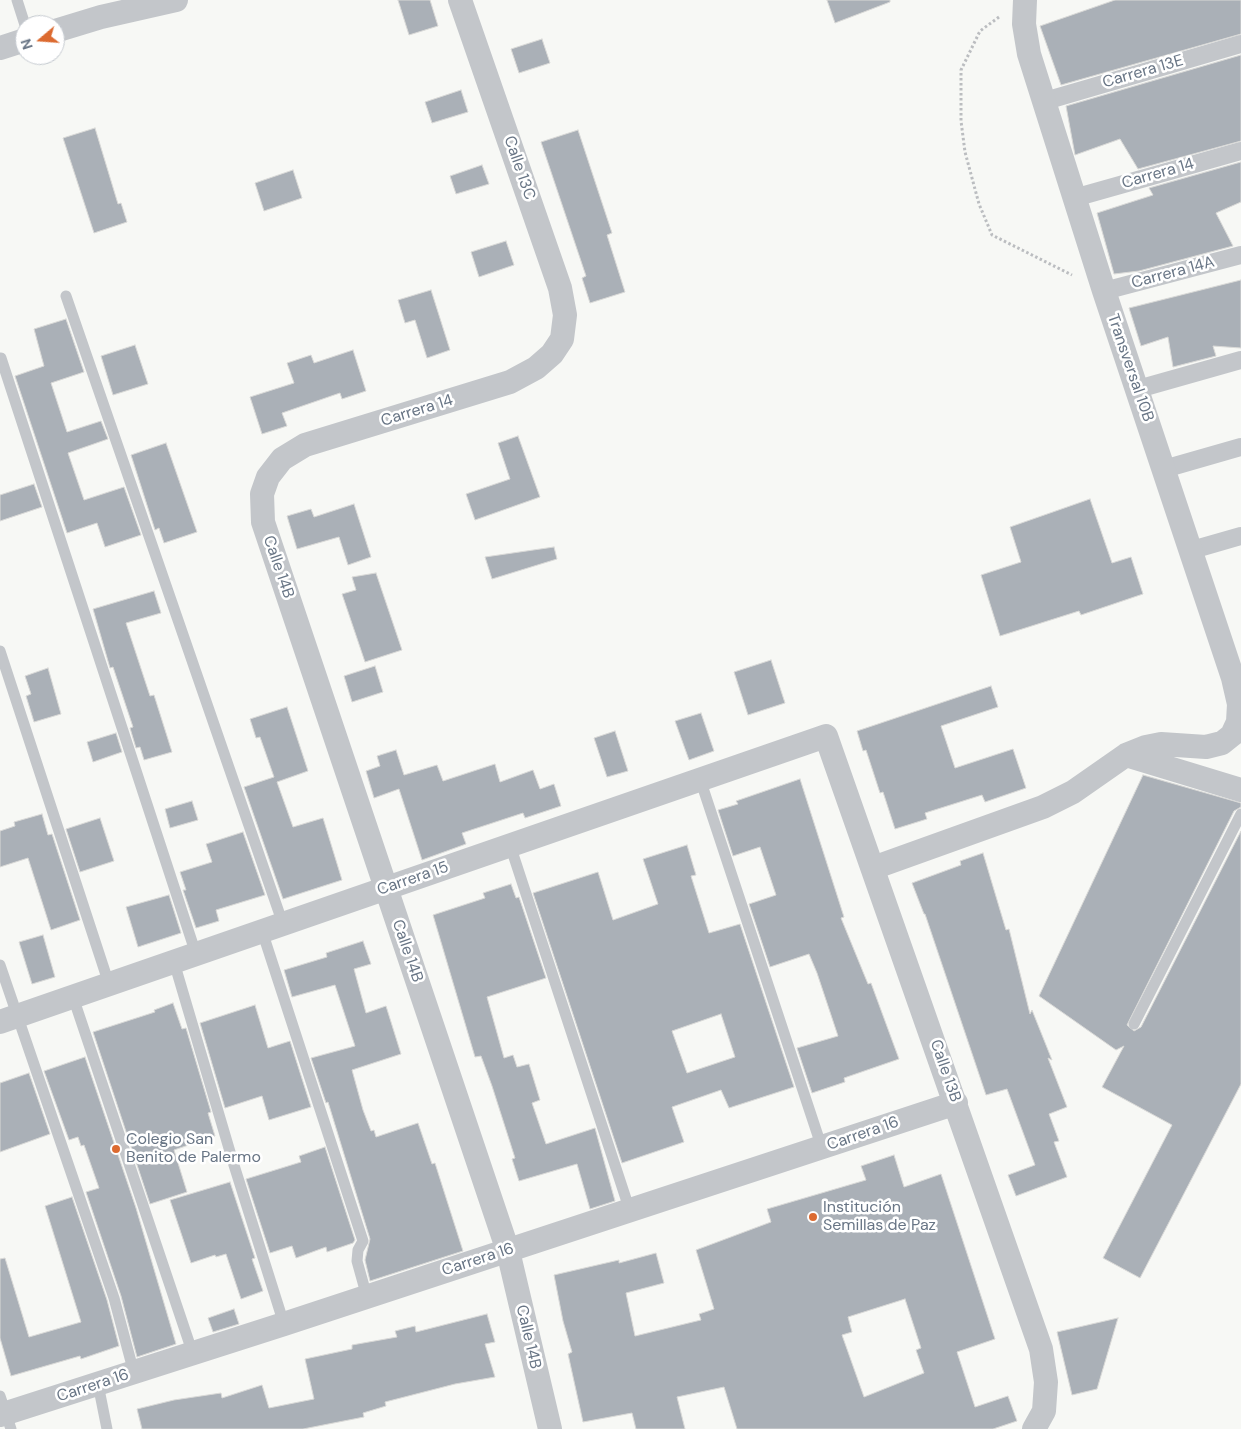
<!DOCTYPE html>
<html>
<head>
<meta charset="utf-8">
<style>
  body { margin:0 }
  #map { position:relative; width:1241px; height:1429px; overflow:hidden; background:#f7f8f5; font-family:"DM Sans",sans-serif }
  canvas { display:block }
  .north { position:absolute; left:15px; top:15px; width:50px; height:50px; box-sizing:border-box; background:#fff; border:1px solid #c3c8ce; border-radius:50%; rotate:252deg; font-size:14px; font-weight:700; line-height:20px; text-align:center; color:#687585 }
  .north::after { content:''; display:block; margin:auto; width:18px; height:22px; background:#dc6a30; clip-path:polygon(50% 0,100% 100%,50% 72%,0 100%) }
</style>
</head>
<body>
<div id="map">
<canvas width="1241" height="1429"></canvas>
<div class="north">N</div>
</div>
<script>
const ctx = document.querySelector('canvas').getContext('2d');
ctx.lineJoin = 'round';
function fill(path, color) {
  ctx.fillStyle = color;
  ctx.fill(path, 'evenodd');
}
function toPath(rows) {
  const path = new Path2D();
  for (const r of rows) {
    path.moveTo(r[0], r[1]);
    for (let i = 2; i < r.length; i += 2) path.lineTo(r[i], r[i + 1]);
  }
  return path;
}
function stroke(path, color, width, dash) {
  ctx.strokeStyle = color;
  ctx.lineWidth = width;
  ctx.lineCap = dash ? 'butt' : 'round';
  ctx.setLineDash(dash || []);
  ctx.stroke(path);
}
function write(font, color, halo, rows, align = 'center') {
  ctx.font = font + ' "DM Sans",sans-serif';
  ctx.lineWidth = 5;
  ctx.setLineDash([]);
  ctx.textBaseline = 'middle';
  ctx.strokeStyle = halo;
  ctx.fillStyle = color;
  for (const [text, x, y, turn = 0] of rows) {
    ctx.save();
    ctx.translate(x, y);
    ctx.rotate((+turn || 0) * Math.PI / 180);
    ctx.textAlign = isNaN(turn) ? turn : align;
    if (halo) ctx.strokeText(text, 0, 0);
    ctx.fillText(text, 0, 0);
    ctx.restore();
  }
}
const building = toPath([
  [398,0,430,0,438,26,409,35,398,0],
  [827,0,890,0,890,2,835,23,827,0],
  [1115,0,1241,0,1241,34,1061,85,1040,26,1115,0],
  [542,39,550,63,519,73,511,49,542,39],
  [1241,55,1241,141,1138,169,1120,139,1075,155,1066,106,1241,55],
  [461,90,468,112,432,123,425,102,461,90],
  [95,128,118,204,121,203,127,222,94,233,63,138,95,128],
  [578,130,612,233,607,235,625,292,590,303,582,278,586,276,541,142,578,130],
  [1241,162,1241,202,1216,213,1233,246,1139,271,1114,274,1097,213,1153,195,1149,188,1241,162],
  [482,165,489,184,456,194,450,176,482,165],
  [293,170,302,198,264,211,255,183,293,170],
  [506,241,514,265,479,277,471,252,506,241],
  [1241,280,1241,348,1213,346,1216,356,1173,367,1168,337,1141,346,1129,308,1241,280],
  [431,290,450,350,427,358,415,320,405,323,398,300,431,290],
  [66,319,84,372,51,383,67,432,101,421,108,439,68,453,84,500,124,487,141,535,105,547,97,523,67,533,15,376,44,366,34,329,66,319],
  [135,345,148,384,113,395,101,356,135,345],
  [353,350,366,391,342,399,340,393,282,413,287,426,262,434,250,397,294,383,287,363,311,355,314,363,353,350],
  [518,436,540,497,475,520,466,494,510,479,498,443,518,436],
  [166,443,197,532,164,543,159,528,155,530,131,455,166,443],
  [34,484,42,507,0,521,0,495,34,484],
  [1090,499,1112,563,1131,557,1143,594,1081,615,1079,611,1000,636,981,575,1021,562,1010,527,1090,499],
  [354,504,371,557,348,565,339,537,297,549,287,516,311,509,314,517,354,504],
  [554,547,557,559,492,579,485,557,554,547],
  [376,573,402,650,365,662,342,594,356,590,352,577,376,573],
  [154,591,161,613,126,623,150,696,154,695,172,752,144,760,140,747,136,748,130,728,133,727,113,667,110,668,93,609,154,591],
  [771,660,785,703,748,715,734,672,771,660],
  [375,666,383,692,352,702,344,676,375,666],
  [48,668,61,714,34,722,26,696,31,694,25,676,48,668],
  [991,686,998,707,941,726,955,768,1013,749,1026,788,985,802,982,795,925,813,927,819,895,829,883,792,880,793,866,750,863,751,857,731,991,686],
  [287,707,308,771,277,782,293,827,323,818,342,880,283,899,244,787,274,777,260,737,256,738,250,719,287,707],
  [701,713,714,751,689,760,675,721,701,713],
  [615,731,628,771,607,777,594,738,615,731],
  [116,733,122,752,93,762,87,742,116,733],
  [396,750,404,775,437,765,443,781,495,764,500,782,533,770,540,789,554,784,561,806,525,818,523,813,462,833,466,844,422,860,399,789,374,798,366,771,380,766,377,756,396,750],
  [1143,775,1241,803,1241,807,1234,811,1127,1025,1134,1031,1141,1027,1241,831,1241,1084,1140,1278,1103,1258,1172,1125,1102,1087,1124,1046,1116,1050,1039,996,1143,775],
  [800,779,844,917,841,918,868,984,871,983,899,1059,844,1078,845,1082,812,1093,797,1048,838,1036,817,973,809,954,770,967,749,904,776,895,760,847,733,856,718,810,738,804,736,801,800,779],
  [192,801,198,820,170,828,165,809,192,801],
  [42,814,48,835,52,834,80,920,51,930,28,858,0,867,0,831,15,826,14,822,42,814],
  [100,818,114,861,80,872,66,829,100,818],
  [243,832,265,895,216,910,219,921,196,928,183,890,186,890,180,872,212,862,206,844,243,832],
  [687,845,696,875,691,876,709,933,740,924,794,1087,729,1108,721,1090,672,1107,684,1142,622,1163,533,893,598,872,613,920,658,904,643,859,687,845],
  [721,1014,735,1057,687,1073,672,1031,721,1014],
  [983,853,1006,930,1009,929,1030,1014,1032,1010,1052,1060,1048,1058,1067,1107,1049,1114,1059,1141,1054,1142,1067,1177,1016,1196,1008,1175,1035,1165,1007,1089,986,1095,925,914,924,914,912,883,961,865,960,861,983,853],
  [511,884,516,898,519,897,546,978,487,997,504,1058,513,1055,517,1067,529,1064,540,1100,532,1103,546,1144,595,1128,615,1201,590,1209,577,1164,519,1181,512,1159,515,1158,492,1086,481,1056,475,1057,433,915,485,898,483,893,511,884],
  [169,895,181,933,138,947,126,907,169,895],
  [43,935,55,977,32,984,19,942,43,935],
  [363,941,371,964,354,969,366,1013,386,1006,401,1054,352,1070,363,1110,371,1131,374,1130,376,1137,418,1123,432,1164,435,1163,441,1182,463,1251,370,1281,365,1260,370,1239,328,1102,326,1103,311,1058,355,1046,335,985,292,997,284,970,327,957,326,953,363,941],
  [173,1003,182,1029,186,1028,211,1112,208,1113,215,1136,174,1150,187,1192,150,1204,93,1032,155,1012,154,1010,173,1003],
  [255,1005,268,1048,290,1041,311,1107,269,1120,262,1096,225,1108,200,1023,255,1005],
  [85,1057,136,1208,176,1344,137,1357,121,1296,86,1192,99,1188,84,1145,81,1146,78,1137,69,1140,44,1071,85,1057],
  [29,1073,50,1134,0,1152,0,1083,29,1073],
  [325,1147,355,1240,353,1243,327,1252,326,1247,296,1258,292,1246,270,1253,246,1179,301,1162,299,1156,325,1147],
  [894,1155,904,1187,941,1174,995,1339,957,1352,975,1407,1008,1396,1017,1421,993,1429,737,1429,724,1387,677,1397,685,1429,636,1429,632,1413,583,1422,568,1354,572,1352,563,1321,554,1275,619,1260,619,1263,656,1253,664,1283,626,1293,635,1336,701,1320,699,1314,714,1309,696,1250,771,1222,767,1209,866,1180,861,1166,894,1155],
  [905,1299,921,1348,916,1350,924,1373,864,1397,842,1335,852,1332,848,1317,905,1299],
  [230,1182,255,1258,252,1259,263,1291,241,1299,226,1254,216,1257,215,1255,191,1263,170,1200,230,1182],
  [72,1197,107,1300,119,1346,81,1359,80,1356,11,1376,0,1338,0,1259,5,1258,29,1337,81,1322,45,1206,72,1197],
  [234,1309,239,1324,213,1332,208,1318,234,1309],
  [487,1314,495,1342,485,1344,495,1377,455,1384,385,1402,386,1406,363,1413,364,1417,303,1429,142,1429,137,1409,174,1400,221,1393,222,1398,262,1385,269,1408,314,1399,305,1359,352,1349,352,1345,397,1337,395,1331,415,1326,416,1332,487,1314],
  [1118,1318,1097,1389,1072,1395,1057,1332,1118,1318]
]);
fill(building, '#aab0b7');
stroke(building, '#d9d9d7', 1);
stroke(toPath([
  [999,17,980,31,961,70,961,121,965,152,979,204,992,235,1072,275]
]), '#bbbdc0', 3, [2.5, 2.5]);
stroke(toPath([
  [17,0,25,25],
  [66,296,283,924],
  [1,358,196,954],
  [0,651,109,984],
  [700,779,822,1148],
  [510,845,630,1211],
  [262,931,363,1241,358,1250,357,1261,367,1297],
  [174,962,233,1162,284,1324],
  [0,965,114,1298,134,1373],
  [73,997,193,1354],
  [1134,1024,1241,814],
  [98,1384,107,1429],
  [0,1396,11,1429]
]), '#c3c6ca', 11);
stroke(toPath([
  [1045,101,1241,44],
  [1074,198,1241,151],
  [1104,291,1241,255],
  [1138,389,1241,360],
  [1164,469,1241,447],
  [1192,550,1241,536]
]), '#c3c6ca', 18);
stroke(toPath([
  [460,0,560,288,565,315,562,339,552,354,536,368,510,382,305,445,282,459,268,477,262,494,263,522,508,1251,550,1429],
  [55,31,101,17,176,0],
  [0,48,25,40],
  [1126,755,1241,790],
  [873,868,1043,807,1073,792,1126,755,1146,747,1161,744,1206,747,1222,743,1232,735,1238,722,1239,704,1233,678,1104,291,1029,54,1024,24,1025,0],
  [0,1022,826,736,1041,1349,1046,1382,1044,1411,1034,1429],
  [0,1415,284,1324,956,1103]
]), '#c3c6ca', 24);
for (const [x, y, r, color] of [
  [116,1149,5,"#dc6a30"],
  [813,1217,5,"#dc6a30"]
]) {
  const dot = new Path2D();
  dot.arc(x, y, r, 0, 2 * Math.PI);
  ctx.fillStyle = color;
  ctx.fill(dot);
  stroke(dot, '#fff', 2);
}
write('16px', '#687585', '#fff', [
  ["Carrera 13E",1143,72,-16],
  ["Calle 13C",519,168,71],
  ["Carrera 14",1158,174,-16],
  ["Carrera 14A",1173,273,-15],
  ["Transversal 10B",1130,368,71],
  ["Carrera 14",417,411,-17],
  ["Calle 14B",278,567,71],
  ["Carrera 15",413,879,-19],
  ["Calle 14B",407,951,71],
  ["Calle 13B",945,1071,71],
  ["Carrera 16",863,1134,-19],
  ["Carrera 16",478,1260,-18],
  ["Calle 14B",528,1337,77],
  ["Carrera 16",93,1386,-18]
]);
write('16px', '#687585', '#fff', [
  ["Colegio San",126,1140],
  ["Benito de Palermo",126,1158],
  ["Institución",823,1208],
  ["Semillas de Paz",823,1226]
], 'left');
</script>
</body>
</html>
